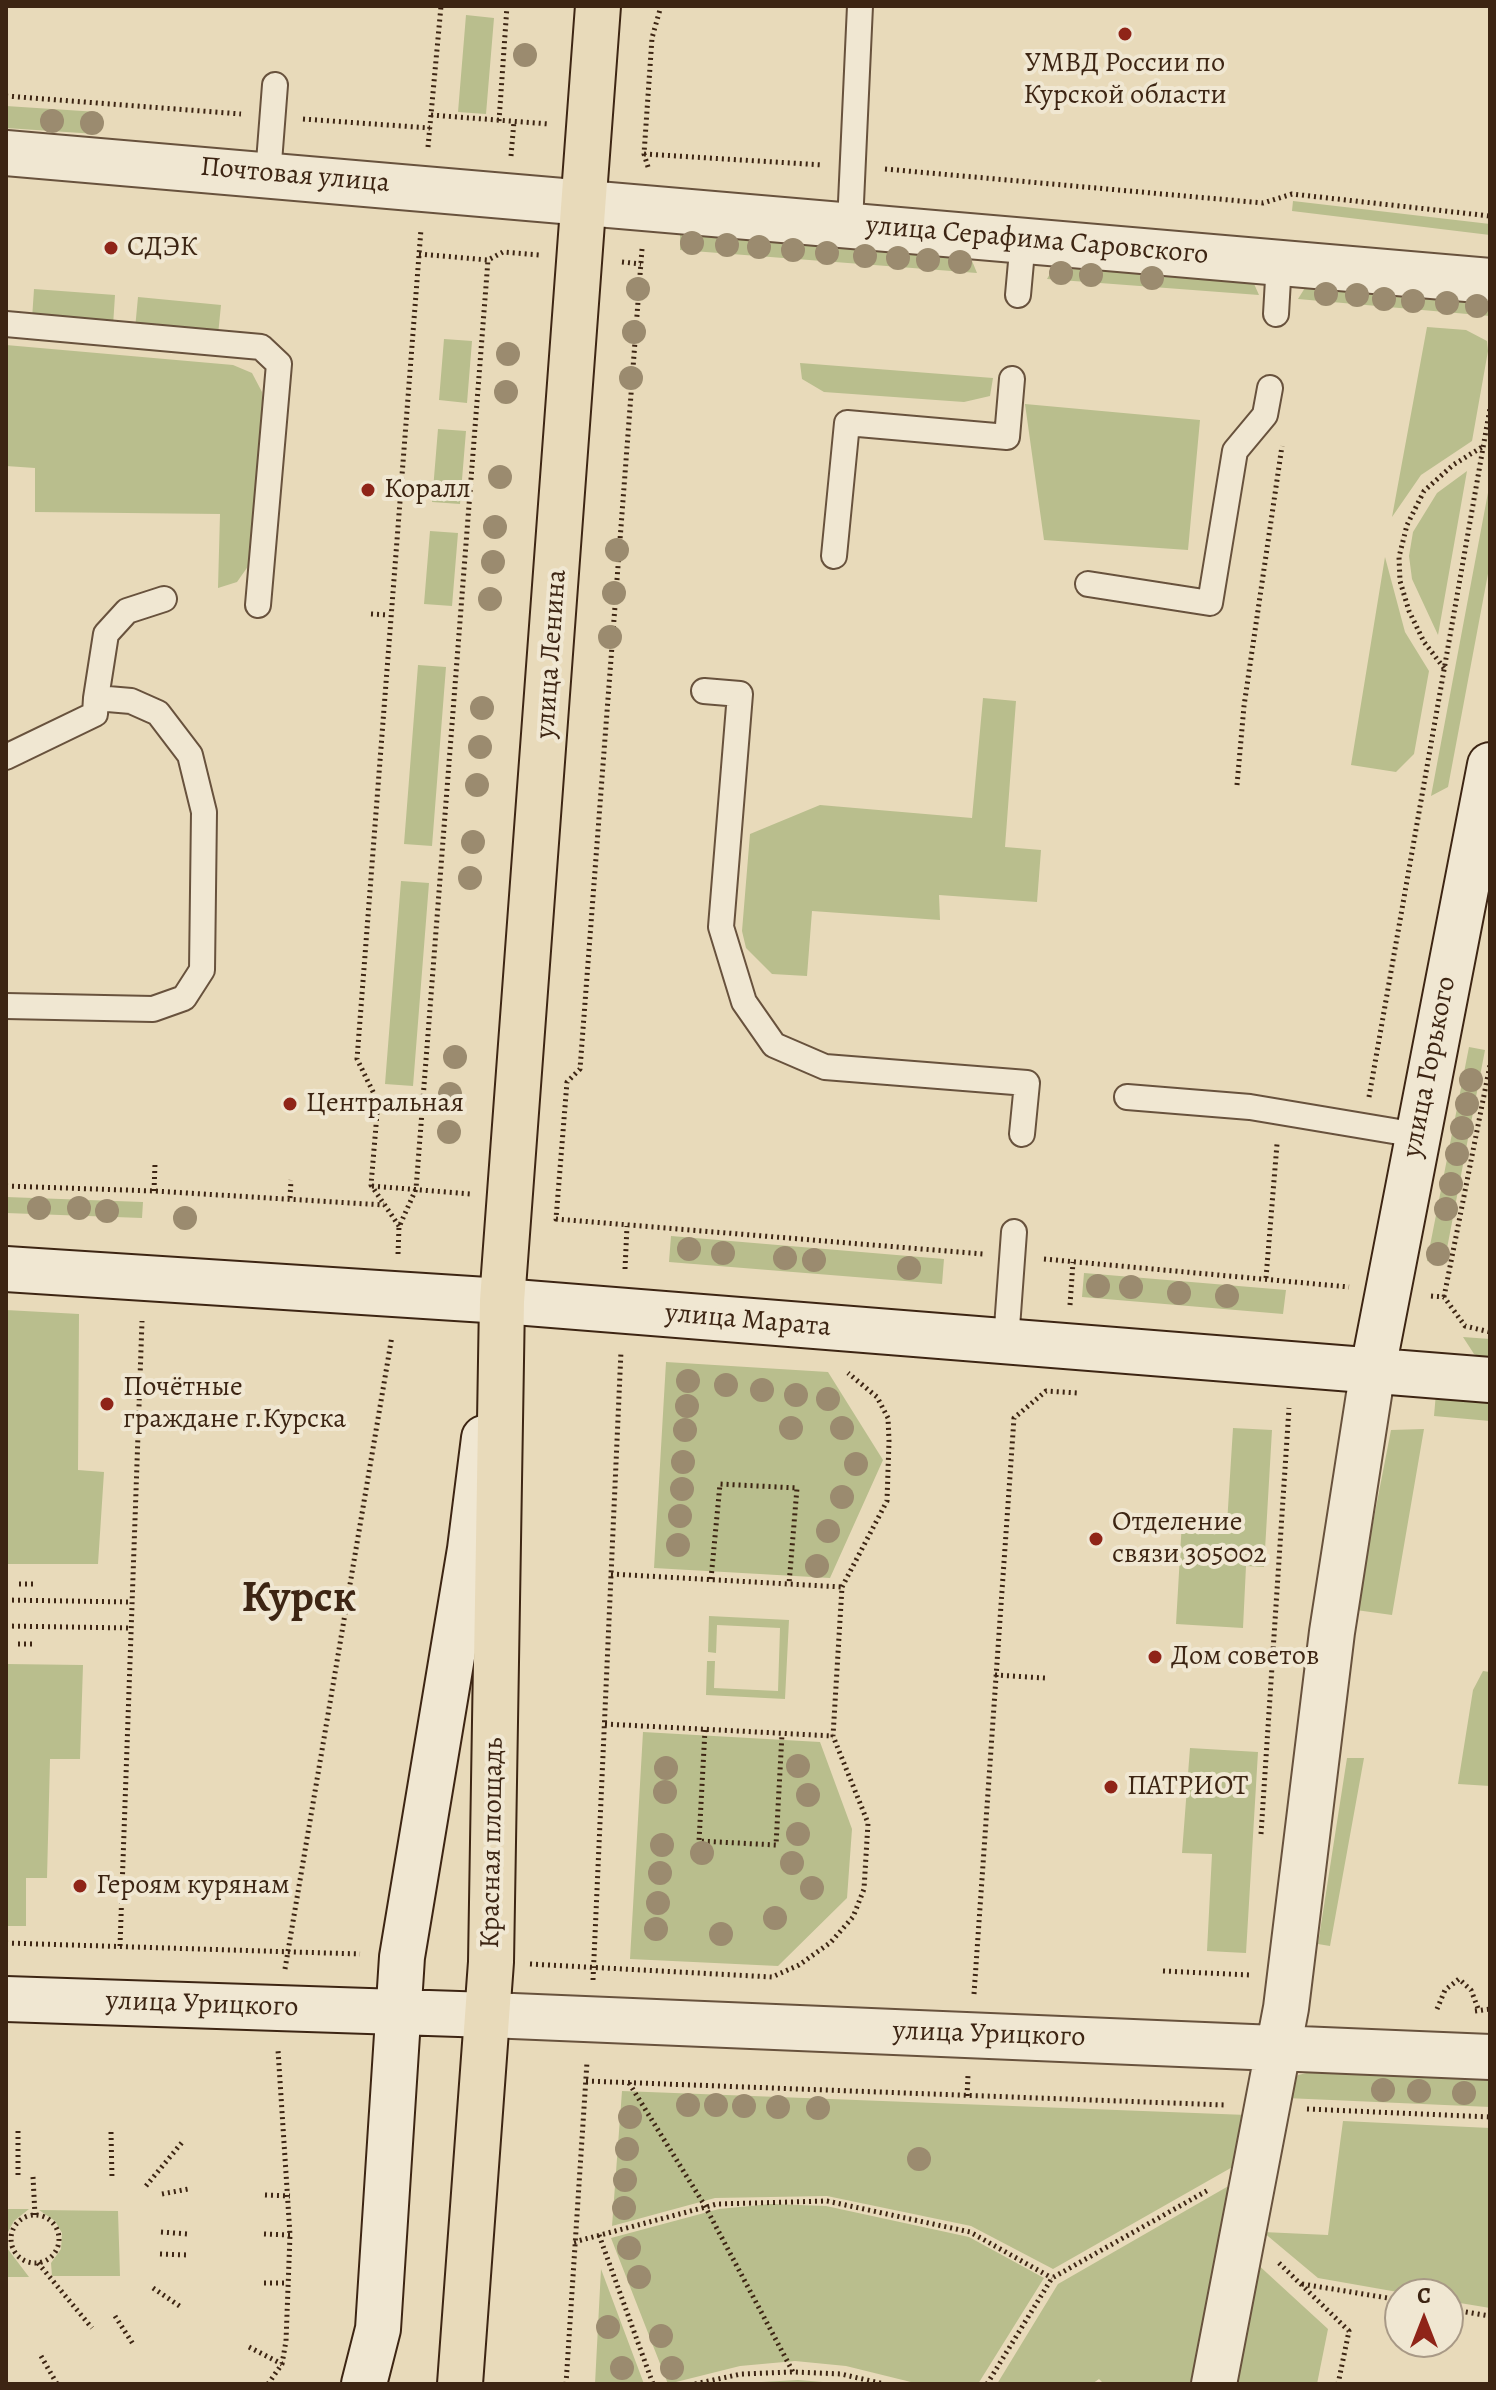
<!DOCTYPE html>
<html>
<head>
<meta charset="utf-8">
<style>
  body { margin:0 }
  #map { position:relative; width:1496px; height:2390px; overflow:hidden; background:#e8daba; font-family:Alegreya,serif }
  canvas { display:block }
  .frame { position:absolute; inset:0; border:8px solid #3d2513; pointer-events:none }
  .north { position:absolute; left:1384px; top:2278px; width:80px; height:80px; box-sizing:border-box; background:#f0e7d2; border:2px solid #a89986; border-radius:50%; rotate:0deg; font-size:22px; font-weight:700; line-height:32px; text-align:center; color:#3d2513 }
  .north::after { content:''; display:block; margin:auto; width:28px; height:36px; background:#8f2418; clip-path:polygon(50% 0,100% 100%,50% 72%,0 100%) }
</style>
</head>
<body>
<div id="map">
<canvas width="1496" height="2390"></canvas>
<div class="frame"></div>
<div class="north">С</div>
</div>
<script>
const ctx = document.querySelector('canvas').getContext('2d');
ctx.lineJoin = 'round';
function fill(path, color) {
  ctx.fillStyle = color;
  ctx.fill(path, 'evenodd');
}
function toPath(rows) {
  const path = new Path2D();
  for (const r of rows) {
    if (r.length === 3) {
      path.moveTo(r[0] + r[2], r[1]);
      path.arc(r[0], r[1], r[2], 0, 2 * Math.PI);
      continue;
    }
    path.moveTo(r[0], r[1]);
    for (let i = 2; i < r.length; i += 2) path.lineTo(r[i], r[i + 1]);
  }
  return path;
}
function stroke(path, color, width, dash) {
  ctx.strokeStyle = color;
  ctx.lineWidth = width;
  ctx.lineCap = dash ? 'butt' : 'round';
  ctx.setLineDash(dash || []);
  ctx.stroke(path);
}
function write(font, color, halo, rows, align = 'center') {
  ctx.font = font + ' Alegreya,serif';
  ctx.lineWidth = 8;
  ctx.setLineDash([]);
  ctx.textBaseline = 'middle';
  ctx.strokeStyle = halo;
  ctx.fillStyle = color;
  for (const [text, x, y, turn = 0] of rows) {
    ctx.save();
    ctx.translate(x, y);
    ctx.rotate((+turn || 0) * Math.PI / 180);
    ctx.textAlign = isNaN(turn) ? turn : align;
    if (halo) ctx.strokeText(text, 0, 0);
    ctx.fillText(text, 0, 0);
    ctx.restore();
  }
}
fill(toPath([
  [466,15,494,18,486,114,458,112],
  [6,106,98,112,96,134,6,128],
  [1293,201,1490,224,1490,235,1292,211],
  [680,233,970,256,977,273,680,250],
  [1056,263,1251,277,1259,295,1047,279],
  [1308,283,1490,298,1490,316,1298,299],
  [34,289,115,295,113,326,32,319],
  [138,297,221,305,218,335,135,329],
  [1427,327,1466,330,1487,341,1488,351,1472,441,1421,475,1392,517],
  [444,339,472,341,467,403,439,400],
  [6,345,233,365,252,373,262,392,262,403,249,565,237,582,218,588,220,514,35,512,35,468,6,466],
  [800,363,993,378,990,396,964,402,824,392,802,379],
  [1025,404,1200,420,1188,550,1044,540],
  [438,429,466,431,460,504,432,502],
  [1467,471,1438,635,1412,579,1409,556,1413,532,1437,493],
  [1490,482,1490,563,1448,787,1431,796],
  [430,531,458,533,452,606,424,604],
  [1385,557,1405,632,1429,671,1414,754,1396,772,1351,765],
  [418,665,446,667,432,846,404,844],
  [983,698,1016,701,1005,847,1041,850,1037,902,939,895,940,920,812,911,807,976,772,974,746,948,742,931,750,834,820,805,972,818],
  [401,881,429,883,413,1086,385,1084],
  [1469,1047,1485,1050,1444,1264,1427,1261],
  [6,1197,143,1202,142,1218,6,1213],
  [671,1236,944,1259,942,1284,669,1262],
  [1084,1273,1286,1290,1283,1314,1082,1297],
  [6,1310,79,1314,78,1470,104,1472,98,1564,6,1564],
  [1463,1337,1490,1339,1490,1361,1474,1354],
  [666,1362,828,1372,883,1460,830,1578,654,1568],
  [1436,1393,1490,1399,1490,1421,1434,1416],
  [1233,1428,1272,1430,1264,1567,1246,1566,1243,1628,1176,1624,1182,1521,1227,1524],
  [1424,1429,1392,1615,1356,1610,1391,1430],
  [709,1616,789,1620,785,1699,706,1695,707,1661,715,1661,714,1688,778,1691,780,1628,717,1625,716,1653,708,1652],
  [6,1664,83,1665,80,1759,50,1759,47,1878,26,1878,26,1926,6,1926],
  [1483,1671,1490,1672,1490,1786,1458,1784,1473,1690],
  [643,1732,820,1742,852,1829,847,1898,778,1966,630,1959],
  [1190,1748,1258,1752,1246,1953,1207,1951,1212,1854,1182,1853],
  [1347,1758,1364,1758,1330,1946,1318,1944],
  [1311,2072,1490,2078,1490,2107,1286,2098,1288,2087,1298,2075],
  [622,2091,1247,2115,1236,2165,1053,2269,971,2226,827,2196,715,2198,612,2226],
  [1343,2121,1490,2128,1490,2308,1448,2301,1448,2294,1409,2294,1318,2278,1263,2232,1328,2235],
  [1232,2184,1190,2384,1104,2384,1099,2379,1092,2384,997,2384,1058,2284],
  [771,2204,826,2206,969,2237,1044,2278,978,2384,919,2384,846,2366,795,2361,740,2366,668,2384,611,2238,719,2209],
  [6,2209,29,2209,14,2221,7,2234,7,2248,29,2277,6,2277],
  [39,2210,118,2211,120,2276,52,2276,51,2263,61,2249,62,2233,55,2221],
  [1255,2262,1328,2329,1317,2384,1232,2384],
  [601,2269,644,2384,595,2384],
  [798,2380,848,2384,737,2384,743,2383]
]), '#b9be8d');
const lane = toPath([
  [268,175,275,85],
  [850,224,860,6],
  [1018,295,1023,240],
  [1276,314,1279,262],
  [6,324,261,347,279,364,258,605],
  [834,556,847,423,1007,437,1012,379],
  [1088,584,1210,603,1235,451,1265,415,1270,388],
  [704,691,740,694,721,927,744,1002,774,1045,825,1067,1027,1083,1022,1134],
  [96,698,106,634,127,611,164,599],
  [6,757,95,714,96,698,131,701,158,713,190,755,204,812,202,970,184,998,153,1009,6,1006],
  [1127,1097,1250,1107,1417,1135],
  [1006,1341,1014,1232]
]);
const street = toPath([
  [6,153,1490,281],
  [489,2015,1490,2057],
  [1214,2384,1286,2008,1332,1632,1373,1369]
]);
const secondary = toPath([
  [6,1269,502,1301,1490,1380],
  [1373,1369,1490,765],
  [6,1999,489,2015],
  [364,2384,378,2329,402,1957,470,1549,484,1438]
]);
const primary = toPath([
  [460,2384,491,1962,502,1301,598,6]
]);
stroke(lane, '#68523d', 28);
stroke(street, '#68523d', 48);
stroke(secondary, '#3d2513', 48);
stroke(primary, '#3d2513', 48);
stroke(toPath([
  [6,96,241,114],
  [431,115,549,124],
  [303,119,430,128],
  [499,121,507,6],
  [428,147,441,6],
  [644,154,823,165],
  [511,156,514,121],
  [648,167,644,154,652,38,661,6],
  [885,169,1263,203,1292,194,1490,216],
  [642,249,580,1069,567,1082,556,1219,983,1254],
  [419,254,488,260,503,252,540,255],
  [622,262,641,264],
  [371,614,389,615],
  [1444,668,1424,642,1409,611,1400,581,1399,557,1407,525,1424,491,1453,465,1482,447],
  [1237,785,1244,706,1282,446],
  [1369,1097,1490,408],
  [6,1186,154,1191,384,1205],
  [372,1186,470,1194],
  [154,1191,155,1164],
  [290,1198,291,1180],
  [399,1226,371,1185,378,1102,357,1059,421,229],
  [398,1254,399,1227,416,1189,488,260],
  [1044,1259,1349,1287],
  [625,1269,627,1226],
  [1266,1278,1277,1144],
  [1431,1296,1444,1297,1465,1326,1490,1332],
  [1444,1297,1490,1065],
  [1070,1305,1073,1262],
  [611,1574,842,1587],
  [711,1579,720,1484,797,1488,789,1584],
  [19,1584,35,1584],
  [6,1600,131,1602],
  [6,1626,131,1628],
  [18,1644,34,1644],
  [995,1675,1045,1678],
  [605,1724,833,1736],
  [705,1730,699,1841,776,1845,782,1734],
  [1261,1834,1289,1408],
  [6,1943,360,1954],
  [120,1946,142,1321],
  [530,1964,772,1977,799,1965,831,1942,853,1917,864,1889,868,1823,833,1736,842,1587,887,1501,889,1441,888,1418,877,1397,848,1373],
  [285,1969,392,1336],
  [1163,1971,1250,1975],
  [593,1980,621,1351],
  [974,1994,1014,1418,1046,1391,1078,1393],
  [1437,2009,1445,1990,1459,1979,1471,1990,1479,2011],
  [1475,2011,1490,2009],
  [586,2081,1225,2105],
  [629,2083,705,2206,793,2372],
  [967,2096,968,2075],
  [1307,2109,1490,2117],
  [18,2131,18,2177],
  [111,2132,112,2179],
  [33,2177,35,2215],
  [146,2186,184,2140],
  [162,2194,188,2189],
  [265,2195,290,2196],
  [35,2239,24],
  [161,2232,188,2234],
  [264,2234,290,2235],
  [599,2235,653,2384],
  [574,2242,717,2204,827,2201,970,2232,1052,2278],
  [160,2254,188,2255],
  [38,2263,92,2328],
  [1279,2263,1349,2331,1338,2384],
  [264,2283,288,2283],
  [1302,2284,1400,2300],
  [153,2288,181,2307],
  [1448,2309,1490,2316],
  [115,2316,133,2344],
  [249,2347,282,2364],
  [41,2356,57,2384],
  [268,2384,282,2364,286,2341,290,2235,278,2050],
  [566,2384,587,2062],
  [695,2384,741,2374,793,2372,841,2374,884,2384],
  [987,2384,1052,2278,1210,2189]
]), '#3d2513', 5, [2, 4]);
stroke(lane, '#f0e7d2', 24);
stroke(street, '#f0e7d2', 44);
stroke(secondary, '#f0e7d2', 44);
stroke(primary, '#e8daba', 44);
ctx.fillStyle = '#9b8b6f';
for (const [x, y] of [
  [525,55],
  [52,121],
  [92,123],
  [692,243],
  [727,245],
  [759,247],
  [793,250],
  [827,253],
  [865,256],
  [898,258],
  [928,260],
  [960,262],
  [1061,273],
  [1091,275],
  [1152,278],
  [638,289],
  [1326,294],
  [1357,295],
  [1384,299],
  [1413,301],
  [1447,303],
  [1477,306],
  [634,332],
  [508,354],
  [631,378],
  [506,392],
  [500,477],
  [495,527],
  [617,550],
  [493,562],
  [614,593],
  [490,599],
  [610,637],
  [482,708],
  [480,747],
  [477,785],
  [473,842],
  [470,878],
  [455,1057],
  [1471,1080],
  [450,1094],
  [1467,1104],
  [1462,1128],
  [449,1132],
  [1457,1154],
  [1451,1184],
  [39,1208],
  [79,1208],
  [1446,1209],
  [107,1211],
  [185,1218],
  [689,1249],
  [723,1253],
  [1438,1254],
  [785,1258],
  [814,1260],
  [909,1268],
  [1098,1286],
  [1131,1287],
  [1179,1293],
  [1227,1296],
  [688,1381],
  [726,1385],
  [762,1390],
  [796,1395],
  [828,1399],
  [687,1406],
  [791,1428],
  [842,1428],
  [685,1430],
  [683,1462],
  [856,1464],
  [682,1489],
  [842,1497],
  [680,1516],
  [828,1531],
  [678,1545],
  [817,1566],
  [798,1766],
  [666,1768],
  [665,1792],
  [808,1795],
  [798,1834],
  [662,1845],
  [702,1853],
  [792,1863],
  [660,1873],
  [812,1888],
  [658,1903],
  [775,1918],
  [656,1929],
  [721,1934],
  [1383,2090],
  [1419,2091],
  [1464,2093],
  [688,2105],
  [716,2105],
  [744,2106],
  [778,2107],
  [818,2108],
  [630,2117],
  [627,2149],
  [919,2159],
  [625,2180],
  [624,2208],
  [629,2248],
  [639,2277],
  [608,2327],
  [661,2336],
  [622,2368],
  [672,2368]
]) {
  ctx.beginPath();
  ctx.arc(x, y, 12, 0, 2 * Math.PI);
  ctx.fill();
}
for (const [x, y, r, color] of [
  [1125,34,8,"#8f2418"],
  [111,248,8,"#8f2418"],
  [368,490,8,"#8f2418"],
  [290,1104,8,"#8f2418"],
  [107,1404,8,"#8f2418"],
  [1096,1539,8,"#8f2418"],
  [1155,1657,8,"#8f2418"],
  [1111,1787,8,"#8f2418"],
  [80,1886,8,"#8f2418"]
]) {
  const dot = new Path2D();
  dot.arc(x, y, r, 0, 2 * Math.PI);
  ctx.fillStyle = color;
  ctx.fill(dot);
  stroke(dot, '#f0e7d2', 3);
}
write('28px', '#3d2513', '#f0e7d2', [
  ["УМВД России по",1125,64,"center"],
  ["Курской области",1125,96,"center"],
  ["СДЭК",127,248],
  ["Коралл",384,490],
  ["Центральная",306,1104],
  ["Почётные",123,1388],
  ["граждане г.Курска",123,1420],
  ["Отделение",1112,1523],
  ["связи 305002",1112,1555],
  ["Дом советов",1171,1657],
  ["ПАТРИОТ",1127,1787],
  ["Героям курянам",96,1886]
], 'left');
write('28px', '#3d2513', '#f0e7d2', [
  ["Почтовая улица",295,176,5],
  ["улица Серафима Саровского",1037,241,5],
  ["улица Ленина",552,654,-86],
  ["улица Горького",1430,1067,-79],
  ["улица Марата",748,1321,5],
  ["Красная площадь",493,1843,-89],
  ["улица Урицкого",202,2005,2],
  ["улица Урицкого",989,2035,2]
]);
write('bold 44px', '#3d2513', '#f0e7d2', [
  ["Курск",299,1600]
]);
</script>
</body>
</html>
